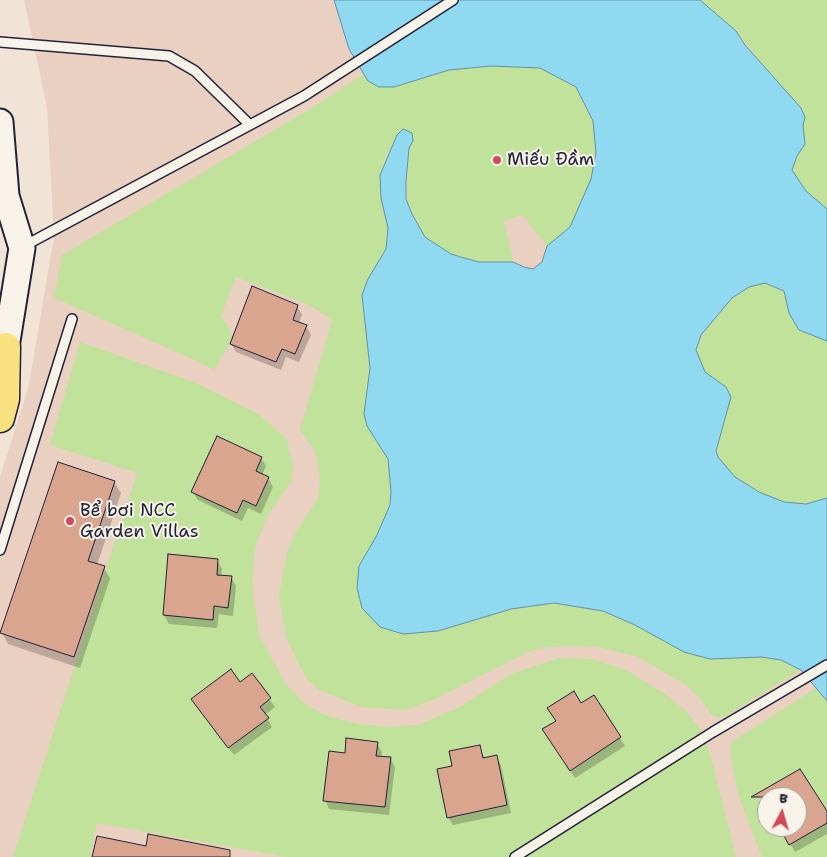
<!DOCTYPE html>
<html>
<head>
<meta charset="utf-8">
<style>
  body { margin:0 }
  #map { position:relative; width:827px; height:857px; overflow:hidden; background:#f1e3d6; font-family:"Shantell Sans",sans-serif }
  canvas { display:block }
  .north { position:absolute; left:757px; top:787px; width:50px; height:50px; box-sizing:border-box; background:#f7f3e8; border:1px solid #a29fa3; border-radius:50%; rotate:6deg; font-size:14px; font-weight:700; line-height:20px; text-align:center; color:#22223b }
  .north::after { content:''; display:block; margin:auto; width:18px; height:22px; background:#d1495b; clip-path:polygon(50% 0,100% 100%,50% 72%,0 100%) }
</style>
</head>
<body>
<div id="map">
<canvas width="827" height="857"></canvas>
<div class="north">B</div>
</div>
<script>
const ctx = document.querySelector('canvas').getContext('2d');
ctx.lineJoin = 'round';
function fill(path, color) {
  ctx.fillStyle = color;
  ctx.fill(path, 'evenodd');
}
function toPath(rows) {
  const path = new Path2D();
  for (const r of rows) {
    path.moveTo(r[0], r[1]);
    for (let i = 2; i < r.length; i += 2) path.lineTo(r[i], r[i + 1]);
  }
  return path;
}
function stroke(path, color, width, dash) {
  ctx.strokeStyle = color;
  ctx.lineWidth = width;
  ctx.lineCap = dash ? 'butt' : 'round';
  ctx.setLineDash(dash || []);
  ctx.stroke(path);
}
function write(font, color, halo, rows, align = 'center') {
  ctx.font = font + ' "Shantell Sans",sans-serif';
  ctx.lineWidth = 4;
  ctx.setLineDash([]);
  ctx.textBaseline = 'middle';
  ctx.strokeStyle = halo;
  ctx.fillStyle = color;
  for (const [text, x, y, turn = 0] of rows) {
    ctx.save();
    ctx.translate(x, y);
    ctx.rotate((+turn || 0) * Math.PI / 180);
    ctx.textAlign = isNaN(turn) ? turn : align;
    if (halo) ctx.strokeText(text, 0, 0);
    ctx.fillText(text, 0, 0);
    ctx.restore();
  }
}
fill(toPath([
  [24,0,827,0,827,857,0,857,0,477,29,385,54,237,47,107],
  [767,797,797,797,797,827,767,827]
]), '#ead0c0');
fill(toPath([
  [700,0,827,0,827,209,806,191,792,170,797,156,805,143,803,125,805,117,736,31],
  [491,66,539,68,576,87,593,121,596,153,591,179,570,227,547,246,523,215,504,221,513,262,479,262,451,254,425,237,420,228,406,199,409,148,413,141,397,135,383,163,385,216,388,228,386,249,362,295,370,368,364,414,388,459,391,491,390,505,377,535,359,566,357,588,362,608,380,627,403,634,438,631,511,609,554,603,603,611,635,625,684,652,710,659,761,657,781,660,801,670,722,718,711,715,701,699,686,685,638,657,603,648,574,646,549,647,530,651,435,699,406,710,361,707,319,690,306,678,286,638,279,595,287,552,296,532,318,498,320,480,315,451,300,430,332,320,311,306,236,277,221,316,230,329,232,340,214,370,199,362,54,298,62,255,305,112,364,74,368,81,379,87,394,87,449,70],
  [765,283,783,291,789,313,799,330,827,341,827,498,816,503,784,502,769,497,735,477,718,457,717,444,731,397,726,387,705,372,696,350,698,340,732,298,749,287],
  [80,342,194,382,260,415,287,440,293,464,291,482,268,515,255,547,252,584,259,635,285,683,305,704,327,716,359,724,388,727,418,725,458,708,511,674,558,658,592,659,626,670,662,692,685,710,702,731,712,761,736,857,286,857,97,823,90,857,13,857,137,473,50,445],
  [816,688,827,701,827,857,762,857,739,797,732,764,730,743],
  [767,797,797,797,797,827,767,827]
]), '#c1e29b');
const water = toPath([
  [334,0,700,0,736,31,745,45,801,108,805,117,803,125,805,144,797,156,792,170,806,191,827,209,827,341,799,330,789,313,784,291,765,283,749,287,732,298,701,335,696,350,705,372,726,387,731,397,716,451,718,457,735,477,759,492,784,502,806,504,827,498,827,701,801,670,781,660,761,657,710,659,684,652,635,625,603,611,554,603,511,609,438,631,403,634,380,627,362,608,357,588,359,566,377,535,390,505,391,491,388,459,367,426,364,414,370,368,362,295,368,279,386,249,388,228,381,198,380,175,397,135,403,129,412,133,413,141,409,148,406,181,406,199,412,214,425,237,451,254,464,258,479,262,513,262,524,267,533,269,542,262,547,246,570,227,591,179,596,153,593,121,576,87,540,68,491,66,449,70,394,87,379,87,368,81,349,49,334,0]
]);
fill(water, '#90daf1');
stroke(water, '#6490a8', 1);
fill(toPath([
  [297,306,302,315,299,323,306,326,311,335,299,362,286,357,281,370,236,352,231,344],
  [261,458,266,466,262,475,268,478,273,487,261,514,248,508,242,521,198,500,193,492],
  [114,482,121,493,97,565,104,567,110,579,80,668,8,644,2,633],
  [217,560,222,569,221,577,231,577,236,586,233,616,219,614,217,628,169,624,164,615],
  [252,675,275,707,265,715,272,727,234,755,192,699,240,684],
  [581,704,620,738,625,746,575,778,549,738],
  [377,743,382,752,381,757,390,758,395,767,389,815,329,809,325,800,346,754],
  [479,746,485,759,496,757,501,765,511,813,453,825,448,817,453,767],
  [799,771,827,814,827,834,795,852,780,827,797,827,797,797,767,797,767,804,761,793]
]), '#0003');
const building = toPath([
  [252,286,298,305,293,320,307,325,295,354,282,349,276,362,230,344,252,286],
  [217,436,262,457,256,471,269,477,256,506,243,500,237,513,191,492,217,436],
  [58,462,115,481,88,561,105,566,74,657,0,633,58,462],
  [168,554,218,559,217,575,232,576,228,608,214,606,213,620,163,615,168,554],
  [231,669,240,682,252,673,271,698,260,707,269,718,228,748,191,699,231,669],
  [574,691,581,703,594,695,621,737,570,771,542,729,556,721,547,708,574,691],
  [346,738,378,742,376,756,391,757,385,807,323,801,329,751,345,753,346,738],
  [480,745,483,758,497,755,507,805,447,818,437,769,452,766,449,751,480,745],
  [800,769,827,811,827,823,789,845,779,827,797,827,797,797,751,797,800,769],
  [148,834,230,850,230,857,92,857,97,836,146,846,148,834]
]);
fill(building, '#d9a58e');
stroke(building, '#22223b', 1);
const lane = toPath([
  [0,42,169,56,195,71,250,125],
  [24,246,304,96,453,0],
  [0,550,72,319],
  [515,857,713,732,827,665]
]);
const secondary = toPath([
  [0,122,6,196,22,248,6,347,0,363]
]);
const primary = toPath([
  [0,418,5,399,6,347]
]);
stroke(lane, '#22223b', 12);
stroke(secondary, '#22223b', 29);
stroke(primary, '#22223b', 31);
stroke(lane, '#f7f3e8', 9);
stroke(secondary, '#f7f3e8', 25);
stroke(primary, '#fae180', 28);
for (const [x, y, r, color] of [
  [497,160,5,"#d1495b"],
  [70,521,5,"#d1495b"]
]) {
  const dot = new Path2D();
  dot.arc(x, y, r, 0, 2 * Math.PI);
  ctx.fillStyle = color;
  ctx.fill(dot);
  stroke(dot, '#f7f3e8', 2);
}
write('18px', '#22223b', '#f7f3e8', [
  ["Miếu Đầm",507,160],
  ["Bể bơi NCC",80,511],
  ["Garden Villas",80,532]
], 'left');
</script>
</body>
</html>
